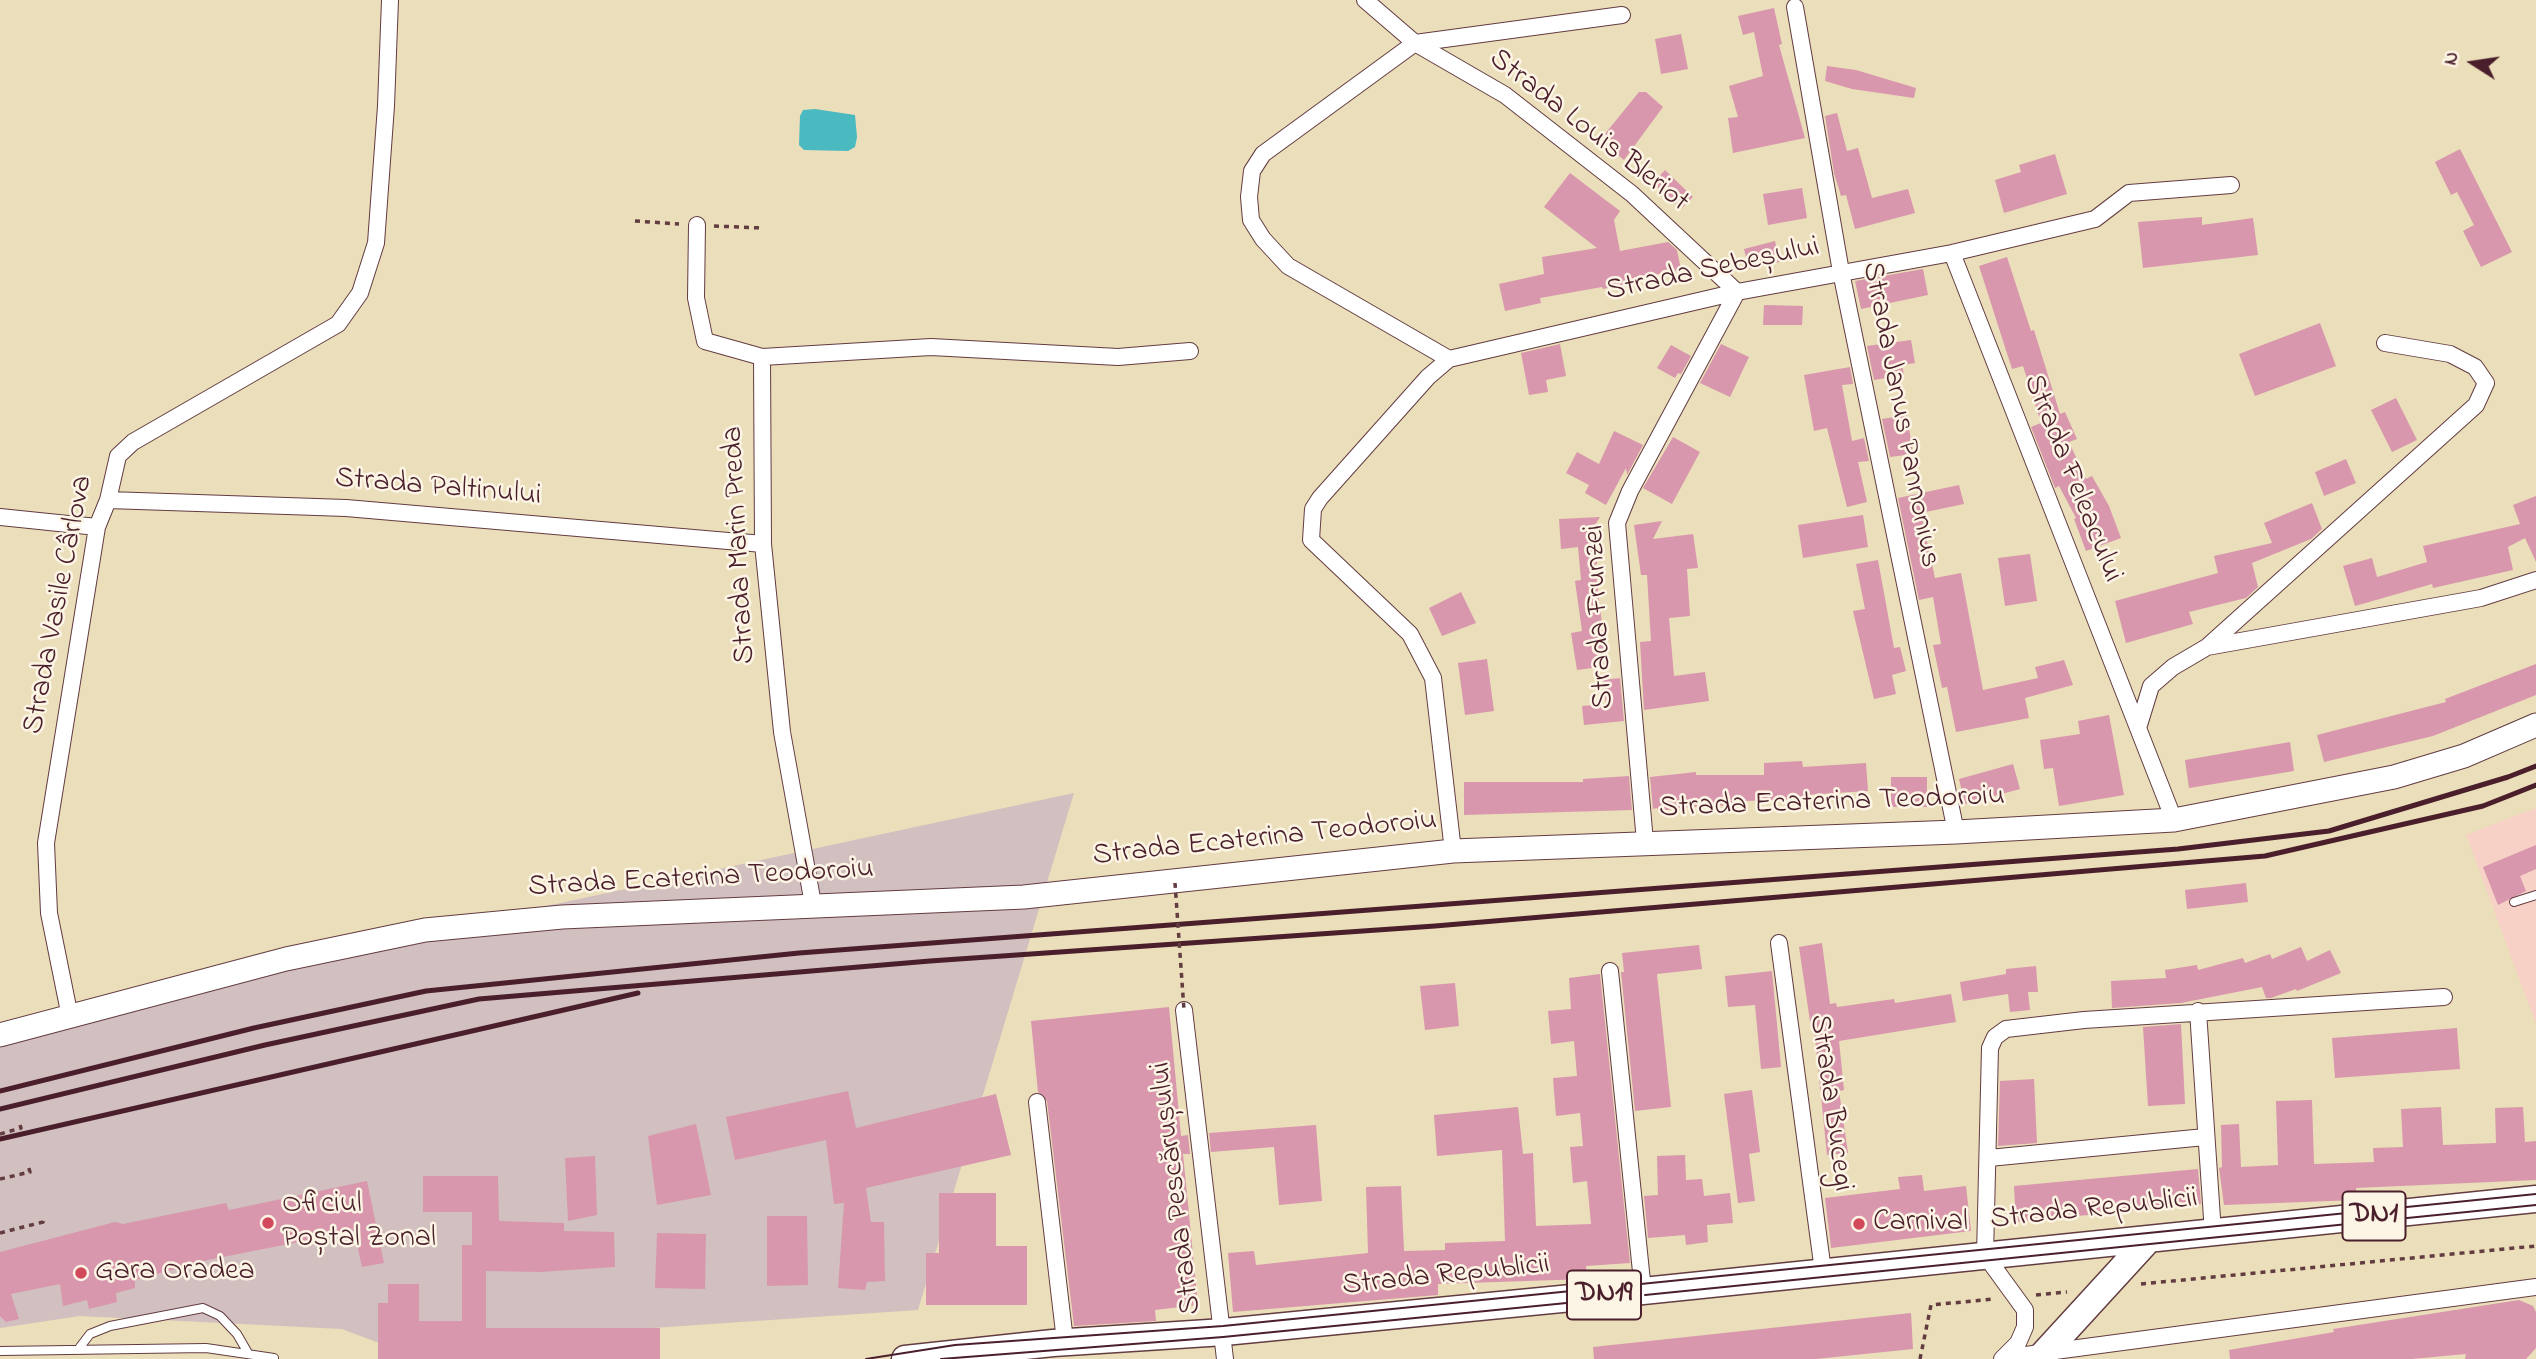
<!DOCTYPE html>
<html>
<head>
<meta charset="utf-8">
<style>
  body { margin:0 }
  #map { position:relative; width:2536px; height:1359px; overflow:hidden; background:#ebdeba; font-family:"Indie Flower",sans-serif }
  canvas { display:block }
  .north { position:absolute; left:2438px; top:28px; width:70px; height:70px; -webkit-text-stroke:5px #fcf5e5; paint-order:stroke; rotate:282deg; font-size:19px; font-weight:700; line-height:28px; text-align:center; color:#4a1f2b }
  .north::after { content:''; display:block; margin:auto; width:24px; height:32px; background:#4a1f2b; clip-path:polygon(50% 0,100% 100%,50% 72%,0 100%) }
</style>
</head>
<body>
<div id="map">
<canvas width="2536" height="1359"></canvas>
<div class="north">N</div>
</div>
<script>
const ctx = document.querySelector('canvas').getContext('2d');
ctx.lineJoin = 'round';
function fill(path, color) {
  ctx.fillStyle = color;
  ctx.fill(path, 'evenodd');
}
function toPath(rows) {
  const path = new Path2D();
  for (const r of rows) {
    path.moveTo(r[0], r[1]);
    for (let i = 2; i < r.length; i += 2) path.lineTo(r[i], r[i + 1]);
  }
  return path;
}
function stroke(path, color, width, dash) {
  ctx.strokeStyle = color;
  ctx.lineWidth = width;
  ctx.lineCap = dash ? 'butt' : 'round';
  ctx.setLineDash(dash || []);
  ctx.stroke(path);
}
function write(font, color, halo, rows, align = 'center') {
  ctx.font = font + ' "Indie Flower",sans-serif';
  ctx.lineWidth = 5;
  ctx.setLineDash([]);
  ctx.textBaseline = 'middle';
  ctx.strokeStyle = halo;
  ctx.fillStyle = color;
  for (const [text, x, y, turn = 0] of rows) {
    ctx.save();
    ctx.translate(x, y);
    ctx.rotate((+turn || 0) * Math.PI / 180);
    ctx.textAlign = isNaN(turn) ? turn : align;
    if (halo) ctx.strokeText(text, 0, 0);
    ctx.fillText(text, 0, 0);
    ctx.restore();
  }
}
fill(toPath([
  [2536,808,2536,1024,2466,835]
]), '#f7d1c6');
fill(toPath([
  [1074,793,918,1310,387,1346,342,1329,80,1316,0,1328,0,1023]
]), '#d2bfbf');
fill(toPath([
  [815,109,855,115,857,137,855,147,848,151,804,150,799,145,800,116,803,110]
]), '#4ab9c0');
fill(toPath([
  [1774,8,1782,44,1779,45,1805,138,1733,153,1728,118,1738,117,1729,86,1763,76,1754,32,1743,35,1738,16],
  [1681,34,1688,69,1661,74,1655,39],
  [1827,66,1856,70,1916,88,1914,98,1852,89,1825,81],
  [1639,92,1646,92,1663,107,1624,160,1600,140],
  [1837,113,1847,151,1858,148,1872,198,1908,189,1915,213,1855,229,1846,195,1841,196,1834,173,1825,116],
  [2460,149,2512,252,2481,267,2463,231,2474,225,2457,192,2451,195,2435,162],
  [2055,154,2067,194,2004,213,1995,180,2021,172,2019,165],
  [1665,170,1693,197,1681,209,1653,183],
  [1570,173,1620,211,1614,220,1620,251,1668,242,1677,250,1681,270,1626,280,1627,284,1603,289,1602,287,1540,298,1541,303,1505,311,1499,284,1544,274,1542,257,1597,248,1544,207],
  [1802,188,1807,218,1768,225,1763,194],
  [2202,217,2202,225,2253,218,2258,255,2143,268,2138,222],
  [1775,241,1780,262,1749,269,1744,249],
  [2007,257,2031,331,2034,330,2060,414,2065,412,2077,439,2069,442,2086,479,2092,476,2109,506,2121,538,2086,551,2074,519,2076,518,2059,486,2055,488,2031,427,2041,423,2023,366,2012,369,1979,266],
  [1923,269,1928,295,1861,309,1855,281],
  [1764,305,1803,306,1802,325,1763,325],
  [2320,323,2336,366,2255,396,2239,354],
  [1911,340,1915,363,1902,365,1904,375,1874,380,1867,346],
  [1560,344,1566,376,1546,380,1548,392,1529,395,1521,353],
  [1721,344,1749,357,1730,397,1700,383],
  [1671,345,1691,356,1681,374,1678,373,1675,378,1657,368],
  [1850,367,1853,384,1842,385,1852,441,1864,438,1869,461,1858,462,1867,502,1847,507,1827,428,1814,431,1804,375],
  [2396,398,2417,440,2392,452,2371,410],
  [1907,415,1913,454,1890,457,1882,419],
  [1614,431,1643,445,1627,475,1626,468,1606,505,1585,493,1589,485,1566,473,1577,452,1599,464],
  [1673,437,1700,452,1672,504,1643,488],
  [2346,459,2356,483,2324,496,2315,472],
  [1959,485,1964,504,1921,513,1935,578,1961,573,1983,690,2038,678,2035,667,2064,660,2073,685,2025,698,2029,718,1956,732,1947,687,1942,688,1933,645,1941,644,1933,597,1919,600,1898,498],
  [2536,496,2536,562,2525,538,2508,547,2513,570,2433,588,2432,584,2355,606,2343,566,2372,558,2377,577,2427,562,2423,546,2520,524,2513,505],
  [2312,503,2322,529,2311,539,2252,563,2258,587,2246,598,2189,612,2193,624,2126,643,2115,601,2218,573,2214,556,2272,543,2264,523],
  [1863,515,1868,547,1803,558,1798,525],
  [1600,517,1592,530,1595,530,1597,564,1595,565,1607,666,1577,670,1571,633,1582,631,1575,581,1581,580,1578,547,1561,549,1559,519],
  [1662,521,1653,539,1693,534,1698,568,1687,569,1690,616,1669,618,1674,676,1705,672,1709,701,1644,710,1640,642,1651,641,1647,575,1641,575,1634,525],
  [2030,554,2037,601,2005,606,1998,558],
  [1878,560,1894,648,1900,647,1906,671,1892,675,1896,694,1874,699,1853,611,1865,609,1856,564],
  [1461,592,1476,623,1442,636,1429,608],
  [1487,659,1494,711,1465,715,1458,663],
  [2536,664,2536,695,2433,736,2324,762,2317,735,2446,702,2445,699],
  [1620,678,1624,721,1584,725,1582,706,1606,704,1603,680],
  [2109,715,2124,795,2059,806,2053,768,2044,769,2040,740,2080,734,2078,721],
  [2290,742,2294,771,2189,788,2185,760],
  [1802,761,1803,767,1866,763,1868,791,1804,795,1804,799,1746,801,1746,806,1709,805,1658,811,1657,808,1653,809,1650,777,1696,772,1696,775,1764,775,1764,763],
  [2013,764,2020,789,1965,804,1959,779],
  [1629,776,1632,810,1464,815,1464,782,1583,782,1583,779],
  [1891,777,1927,777,1927,807,1891,807],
  [2536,845,2536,869,2520,876,2526,891,2498,905,2483,867],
  [2246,883,2248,902,2187,909,2185,890],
  [1822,943,1830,1004,1836,1003,1837,1007,1894,999,1895,1003,1951,994,1956,1022,1839,1041,1844,1090,1839,1091,1848,1153,1827,1155,1814,1028,1811,1028,1799,947],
  [1699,945,1702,969,1657,974,1671,1107,1635,1111,1621,972,1624,972,1622,953],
  [2301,947,2307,961,2330,950,2341,973,2297,991,2296,989,2271,998,2266,998,2262,987,2181,1003,2112,1008,2111,981,2166,978,2165,970,2197,965,2198,970,2243,958,2245,963,2270,954,2272,959],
  [2036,966,2038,992,2028,992,2030,1010,2010,1012,2008,994,1963,1001,1960,982,2006,974,2006,969],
  [1772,971,1781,1067,1761,1069,1755,1005,1728,1007,1725,976],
  [1600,974,1630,1263,1586,1266,1587,1279,1438,1284,1438,1295,1233,1312,1228,1253,1254,1251,1256,1265,1368,1253,1366,1187,1401,1186,1404,1251,1445,1250,1445,1243,1505,1241,1502,1150,1437,1156,1434,1115,1518,1107,1523,1154,1533,1153,1536,1226,1591,1224,1587,1181,1573,1183,1570,1147,1583,1146,1580,1113,1556,1116,1553,1078,1577,1076,1574,1041,1551,1044,1548,1011,1571,1009,1569,978],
  [1455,983,1459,1026,1425,1030,1420,986],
  [1169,1007,1181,1136,1188,1135,1190,1154,1183,1154,1198,1305,1155,1310,1156,1321,1074,1326,1047,1101,1038,1092,1031,1021],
  [2181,1024,2185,1104,2148,1106,2143,1027],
  [2457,1028,2460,1069,2335,1078,2332,1038],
  [2034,1079,2037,1143,1998,1146,2000,1081],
  [1752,1090,1760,1152,1749,1154,1755,1201,1738,1203,1724,1094],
  [848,1091,856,1128,996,1094,1011,1155,866,1188,871,1222,884,1222,885,1281,867,1282,865,1290,838,1288,844,1203,834,1204,826,1140,735,1160,726,1117],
  [2312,1100,2314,1164,2374,1162,2373,1148,2403,1147,2401,1109,2441,1107,2443,1145,2496,1143,2495,1108,2523,1107,2525,1142,2536,1141,2536,1180,2356,1188,2357,1200,2224,1205,2219,1168,2222,1167,2221,1125,2239,1124,2241,1167,2278,1165,2276,1101],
  [696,1124,711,1195,657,1205,648,1136],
  [1316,1125,1322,1201,1279,1205,1274,1147,1211,1152,1209,1133],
  [1685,1155,1686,1180,1702,1179,1704,1196,1730,1193,1733,1223,1707,1225,1708,1242,1686,1245,1685,1235,1648,1238,1644,1196,1658,1195,1657,1156],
  [595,1156,597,1215,568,1221,565,1158],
  [2198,1169,2201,1204,2016,1222,2014,1186],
  [1922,1175,1924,1191,1966,1186,1971,1231,1831,1248,1825,1198,1900,1189,1898,1177],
  [423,1176,498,1176,499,1221,564,1223,564,1231,614,1232,615,1267,540,1272,486,1271,486,1328,660,1328,660,1359,378,1359,378,1303,388,1303,388,1284,419,1284,419,1321,462,1321,462,1245,472,1245,472,1212,423,1212],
  [367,1181,384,1263,362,1267,354,1231,208,1260,135,1280,135,1288,116,1293,117,1302,89,1309,87,1300,63,1306,60,1284,11,1294,19,1319,6,1322,0,1316,0,1252,115,1222,123,1224,226,1203,229,1210],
  [939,1193,996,1193,996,1246,1027,1246,1027,1305,926,1305,926,1253,939,1253],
  [767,1216,807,1216,808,1285,767,1286],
  [657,1233,706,1234,705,1289,655,1288],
  [2519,1300,2533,1306,2536,1312,2536,1348,2526,1359,2465,1359,2466,1354,2412,1359,2230,1359,2229,1350,2334,1332,2333,1329],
  [1911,1313,1913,1349,1816,1359,1594,1359,1593,1347]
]), '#d897ac');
const lane = toPath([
  [2514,902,2536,895],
  [80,1347,90,1334,110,1326,203,1308,220,1316,237,1334,248,1353],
  [0,1351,206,1348,274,1358]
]);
const street = toPath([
  [1365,0,1415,43,1505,95,1632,194,1737,292,1630,491,1617,523,1645,842],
  [1795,7,1841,272,1956,832],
  [697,225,696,298,705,341,762,357,763,544,782,732,813,904],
  [1952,253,2174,820],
  [762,357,931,347,1118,357,1190,351],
  [1449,359,1737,292,1952,253,2095,219,2129,193,2231,185],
  [108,500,346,508,763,544],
  [0,517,97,527],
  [2207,647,2476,405,2486,383,2475,367,2450,354,2385,343],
  [2139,725,2151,686,2173,667,2207,647,2481,598,2536,580],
  [1453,851,1433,678,1410,634,1311,540,1313,509,1320,498,1428,377,1449,359,1288,266,1263,239,1251,220,1249,197,1252,171,1263,154,1415,43,1622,15],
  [1779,943,1823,1271],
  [1610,971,1643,1291],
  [1184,1010,1225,1359],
  [2198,1011,2213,1233],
  [70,1017,49,913,46,843,97,527,108,500,118,456,133,442,338,324,360,293,376,243,386,106,390,0],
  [1037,1102,1065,1341],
  [1989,1158,2205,1137],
  [2003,1358,2536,1287],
  [2002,1359,2018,1343,2025,1327,2025,1310,1985,1255,1990,1048,1995,1037,2006,1029,2084,1020,2444,997]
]);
const secondary = toPath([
  [0,1035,286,959,425,930,562,917,1024,897,1453,851,1956,832,2174,820,2394,777,2464,756,2536,725]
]);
const primary = toPath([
  [905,1359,1053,1343,1224,1332,1643,1291,2536,1199],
  [2039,1359,2148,1240]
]);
stroke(lane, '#623c40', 10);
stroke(street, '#623c40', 18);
stroke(secondary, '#623c40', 25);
stroke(primary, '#623c40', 29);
stroke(toPath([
  [635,221,679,224],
  [714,226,763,228],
  [0,1134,21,1128,20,1125],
  [0,1179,30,1172,28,1165],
  [0,1233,43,1222,42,1219],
  [2141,1284,2536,1246],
  [2036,1295,2067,1292],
  [1920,1359,1931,1305,1994,1299]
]), '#623c40', 3.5, [5, 5]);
stroke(lane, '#fff', 8);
stroke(street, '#fff', 16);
stroke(secondary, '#fff', 23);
stroke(primary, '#fff', 26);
stroke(toPath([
  [1645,1295,2536,1205],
  [866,1359,955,1345,1223,1326,2536,1194],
  [941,1359,1223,1337,1617,1298]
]), '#4a1f2b', 2);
stroke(toPath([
  [0,1091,254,1028,426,991,799,953,2178,849,2329,831,2508,777,2536,766],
  [0,1109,265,1045,479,999,930,961,1435,926,2265,856,2483,806,2536,785],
  [0,1139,638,993]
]), '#4a1f2b', 5);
stroke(toPath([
  [1175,883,1184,1010]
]), '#623c40', 3.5, [5, 5]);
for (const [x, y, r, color] of [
  [268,1223,7,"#d1495b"],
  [1859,1224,7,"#d1495b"],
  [81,1273,7,"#d1495b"]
]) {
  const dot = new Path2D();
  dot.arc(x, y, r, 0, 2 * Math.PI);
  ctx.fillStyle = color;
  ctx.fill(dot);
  stroke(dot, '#fcf5e5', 2.5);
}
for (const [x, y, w] of [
  [2374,1216,63],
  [1604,1295,74]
]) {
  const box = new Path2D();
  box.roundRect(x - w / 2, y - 24.5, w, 49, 5);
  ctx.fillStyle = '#fcf5e5';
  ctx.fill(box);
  stroke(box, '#4a1f2b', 2);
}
write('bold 28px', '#4a1f2b', null, [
  ["DN1",2374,1216],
  ["DN19",1604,1295]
]);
write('30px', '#4a1f2b', '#fcf5e5', [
  ["Strada Louis Bleriot",1588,132,38],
  ["Strada Sebeșului",1713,271,-12],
  ["Strada Janus Pannonius",1899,415,79],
  ["Strada Feleacului",2071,479,68],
  ["Strada Paltinului",438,489,5],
  ["Strada Marin Preda",741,545,-93],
  ["Strada Vasile Cârlova",60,605,-79],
  ["Strada Frunzei",1601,617,-93],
  ["Strada Ecaterina Teodoroiu",1832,804,-2],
  ["Strada Ecaterina Teodoroiu",1265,840,-6],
  ["Strada Ecaterina Teodoroiu",701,880,-3],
  ["Strada Bucegi",1829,1103,82],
  ["Strada Pescărușului",1178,1188,-97],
  ["Strada Republicii",2094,1211,-6],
  ["Strada Republicii",1446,1277,-6]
]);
write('30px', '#4a1f2b', '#fcf5e5', [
  ["Oficiul",282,1206],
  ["Poștal Zonal",282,1240],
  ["Carnival",1873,1224],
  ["Gara Oradea",95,1273]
], 'left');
</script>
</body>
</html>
